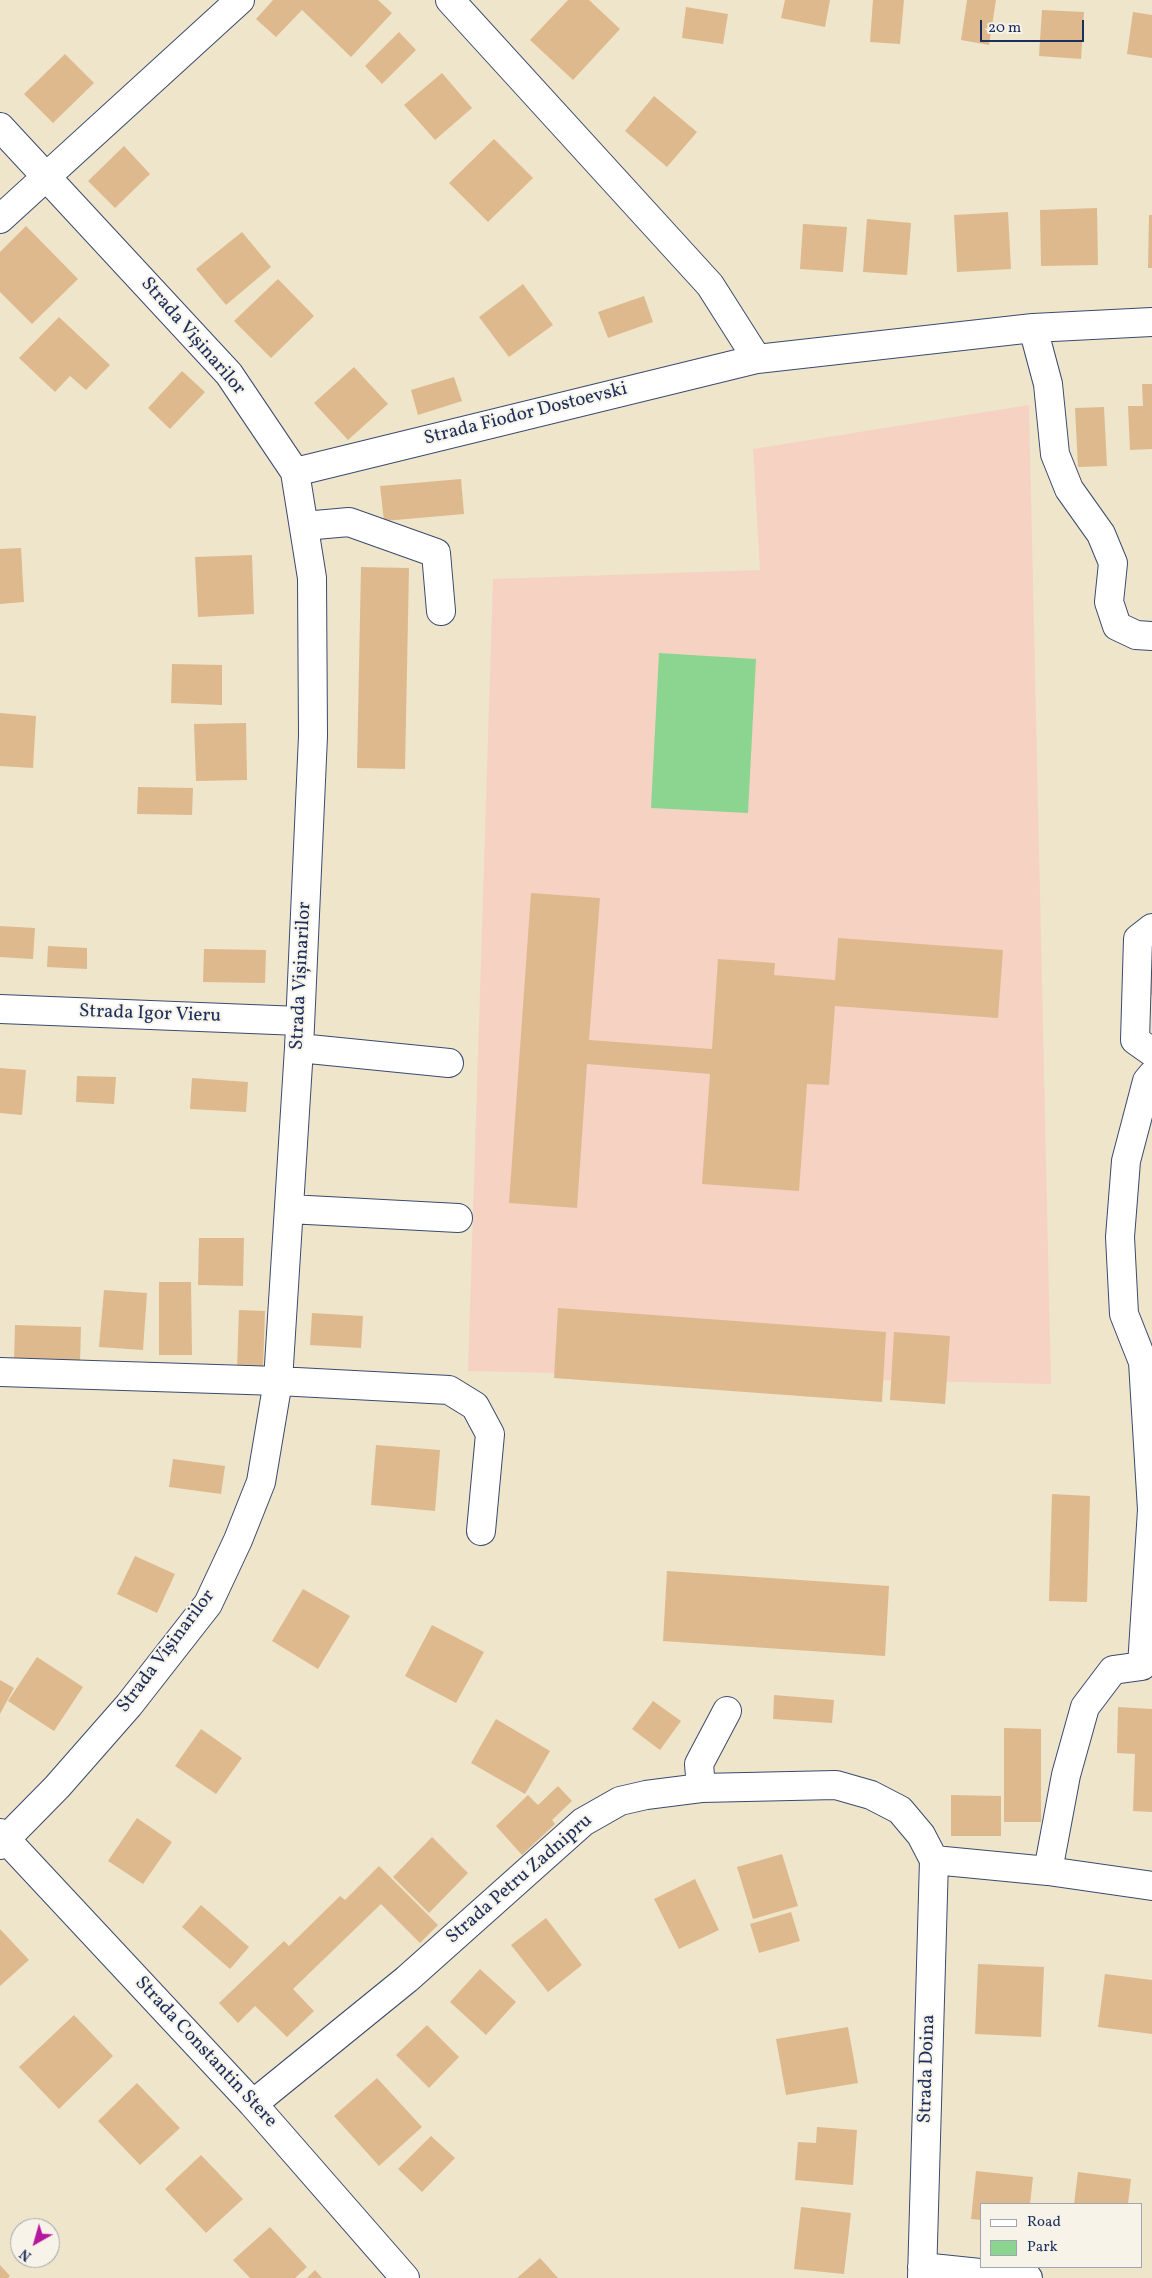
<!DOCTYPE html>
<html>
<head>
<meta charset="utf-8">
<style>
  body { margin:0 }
  #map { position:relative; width:1152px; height:2278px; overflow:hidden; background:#eee5ca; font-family:Vollkorn,serif }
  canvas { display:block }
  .legend { position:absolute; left:980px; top:2203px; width:162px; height:65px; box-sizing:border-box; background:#f7f3e8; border:1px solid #9fa5b1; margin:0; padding:6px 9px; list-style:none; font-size:15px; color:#1b2f5e }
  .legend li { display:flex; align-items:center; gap:10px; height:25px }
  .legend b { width:25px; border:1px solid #9fa5b1 }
  .north { position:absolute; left:10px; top:2218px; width:50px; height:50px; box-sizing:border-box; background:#f7f3e8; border:1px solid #9fa5b1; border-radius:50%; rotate:218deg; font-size:14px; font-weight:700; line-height:20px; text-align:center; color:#1b2f5e }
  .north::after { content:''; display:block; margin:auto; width:18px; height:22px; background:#b5179e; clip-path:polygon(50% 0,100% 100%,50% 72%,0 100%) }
  .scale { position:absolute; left:980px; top:20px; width:104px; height:22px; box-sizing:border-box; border:2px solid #1b2f5e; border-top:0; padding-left:6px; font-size:15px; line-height:18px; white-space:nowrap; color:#1b2f5e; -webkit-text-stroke:4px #f7f3e8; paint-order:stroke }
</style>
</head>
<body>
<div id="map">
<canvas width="1152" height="2278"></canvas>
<ul class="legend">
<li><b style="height:6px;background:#fff"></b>Road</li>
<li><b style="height:14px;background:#8bd590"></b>Park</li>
</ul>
<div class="north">N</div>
<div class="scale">20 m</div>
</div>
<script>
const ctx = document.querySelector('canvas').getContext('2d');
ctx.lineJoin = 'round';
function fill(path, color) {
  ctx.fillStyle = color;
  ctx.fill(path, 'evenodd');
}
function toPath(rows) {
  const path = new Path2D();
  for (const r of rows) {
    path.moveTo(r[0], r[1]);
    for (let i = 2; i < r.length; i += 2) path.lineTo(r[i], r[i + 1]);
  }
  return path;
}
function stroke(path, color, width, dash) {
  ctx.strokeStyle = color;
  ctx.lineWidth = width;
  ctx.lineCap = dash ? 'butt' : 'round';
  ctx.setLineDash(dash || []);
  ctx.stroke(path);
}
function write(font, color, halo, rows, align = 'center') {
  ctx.font = font + ' Vollkorn,serif';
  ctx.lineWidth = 4;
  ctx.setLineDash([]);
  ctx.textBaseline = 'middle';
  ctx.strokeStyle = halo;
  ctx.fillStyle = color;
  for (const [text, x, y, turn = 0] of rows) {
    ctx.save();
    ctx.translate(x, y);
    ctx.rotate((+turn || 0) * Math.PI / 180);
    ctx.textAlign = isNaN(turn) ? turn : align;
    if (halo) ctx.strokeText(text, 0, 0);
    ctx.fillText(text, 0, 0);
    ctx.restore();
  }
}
fill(toPath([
  [1029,405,1051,1384,468,1371,493,579,760,570,753,449]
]), '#f6d2c3');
fill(toPath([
  [659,653,756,659,748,813,651,808]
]), '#8bd590');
fill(toPath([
  [273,0,378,0,392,13,351,57,302,10,276,37,256,19],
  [568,0,589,0,620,29,573,80,530,40],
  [785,0,830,0,825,27,781,18],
  [873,0,904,0,900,44,870,42],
  [967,0,996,0,989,45,961,40],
  [686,7,728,14,723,44,682,38],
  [1042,10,1084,12,1081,59,1039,56],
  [1133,12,1152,15,1152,58,1127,54],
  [399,32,416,50,382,84,365,66],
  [65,54,94,83,53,123,24,94],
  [442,73,472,108,435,140,404,105],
  [654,96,697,132,667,167,625,131],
  [494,139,533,178,488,222,449,183],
  [124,146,150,174,115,208,88,181],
  [1097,208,1098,265,1041,266,1040,210],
  [1008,212,1011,269,957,272,954,215],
  [1149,215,1152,215,1152,268,1148,268],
  [867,219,911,223,907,275,863,272],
  [803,224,847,227,843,272,800,269],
  [26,226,78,279,32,324,0,292,0,252],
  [242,232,271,267,226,305,196,269],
  [278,279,314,316,271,358,234,321],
  [523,284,553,325,509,357,479,317],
  [644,296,653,322,608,338,598,312],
  [59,317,110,365,86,390,70,376,55,392,19,358],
  [354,367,388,404,348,440,314,403],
  [182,371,205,392,170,429,148,408],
  [454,377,462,401,418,415,411,390],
  [1142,384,1152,384,1152,449,1130,450,1128,406,1143,406],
  [1104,407,1107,466,1078,467,1075,408],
  [461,479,464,514,384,521,380,486],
  [21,548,24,602,0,604,0,549],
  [252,555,254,614,198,617,195,557],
  [361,567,409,568,405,769,357,768],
  [172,664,222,665,222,705,171,703],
  [0,713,36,716,33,768,0,766],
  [246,723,247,780,196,781,194,724],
  [138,787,193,788,192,815,137,814],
  [531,893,600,898,589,1040,712,1049,718,959,775,963,774,975,835,980,838,938,1003,950,998,1018,835,1006,829,1085,807,1084,799,1191,702,1184,710,1074,587,1064,577,1208,509,1203],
  [0,926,35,928,33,959,0,957],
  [48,946,87,948,87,969,47,967],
  [1148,947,1152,947,1152,995,1147,995],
  [204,949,266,950,265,983,203,982],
  [0,1068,26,1070,22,1115,0,1113],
  [77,1076,116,1077,114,1104,76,1102],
  [192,1078,248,1082,246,1112,190,1109],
  [199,1238,244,1238,243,1286,198,1285],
  [159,1282,191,1282,192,1355,159,1355],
  [104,1290,147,1293,143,1350,99,1347],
  [558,1308,886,1332,882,1402,554,1378],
  [239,1310,265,1311,263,1368,237,1368],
  [312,1313,363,1316,361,1348,310,1345],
  [15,1325,81,1327,80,1363,14,1361],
  [894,1332,950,1336,945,1404,890,1400],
  [376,1445,440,1450,435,1511,371,1505],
  [173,1459,225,1466,221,1494,169,1487],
  [1052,1494,1090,1496,1087,1602,1049,1601],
  [135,1556,175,1574,157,1613,117,1594],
  [667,1571,889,1586,885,1656,663,1641],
  [303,1589,350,1616,318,1669,272,1641],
  [432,1625,484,1652,456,1703,405,1676],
  [37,1657,83,1687,54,1731,8,1701],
  [0,1680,14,1688,0,1714],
  [774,1695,834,1700,832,1723,773,1719],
  [653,1701,681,1721,660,1750,632,1729],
  [1118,1707,1152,1709,1152,1812,1133,1811,1135,1754,1117,1753],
  [496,1719,550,1751,525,1794,471,1763],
  [1004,1728,1041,1729,1041,1822,1004,1822],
  [201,1729,242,1758,216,1794,175,1766],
  [558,1786,572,1801,552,1820,555,1824,522,1855,496,1826,528,1795,538,1805],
  [951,1795,1001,1796,1001,1836,951,1836],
  [137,1818,172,1842,143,1884,108,1861],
  [432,1837,468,1873,429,1913,393,1877],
  [782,1854,798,1906,753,1919,737,1867],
  [379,1866,438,1925,420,1943,381,1904,293,1989,314,2011,287,2037,255,2006,238,2023,219,2003,284,1941,289,1946,340,1896,345,1900],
  [695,1879,719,1930,679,1949,654,1899],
  [201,1905,249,1947,230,1969,182,1927],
  [791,1912,800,1941,759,1953,750,1924],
  [546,1918,582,1965,548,1992,511,1945],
  [0,1929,29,1960,0,1986],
  [978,1964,1044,1967,1041,2037,975,2034],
  [480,1969,516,2002,486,2035,450,2002],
  [1105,1974,1152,1980,1152,2034,1098,2027],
  [74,2015,113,2056,59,2109,19,2067],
  [427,2025,459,2057,429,2088,396,2055],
  [848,2027,858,2083,786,2095,776,2039],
  [377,2078,422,2127,379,2166,334,2116],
  [137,2083,180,2128,140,2165,98,2121],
  [817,2127,857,2130,853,2185,795,2180,798,2142,816,2143],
  [431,2136,455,2158,422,2192,398,2169],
  [201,2155,243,2199,206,2233,165,2189],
  [976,2171,1033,2177,1030,2204,981,2204,981,2220,971,2219],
  [1078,2172,1131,2179,1128,2204,1074,2204],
  [801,2207,851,2213,844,2274,794,2269],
  [270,2227,307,2267,295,2278,250,2278,233,2260],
  [540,2258,558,2278,517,2278],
  [0,2265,10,2276,8,2278,0,2278],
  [315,2270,322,2278,307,2278]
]), '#dfb98e');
const minor = toPath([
  [450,0,710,285,757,359],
  [0,127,229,374,295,472,312,578,313,736,299,1048,278,1381,261,1482,238,1540,208,1604,129,1705,57,1787,0,1845],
  [0,219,240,0],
  [1033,328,1048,384,1055,454,1069,489,1101,534,1113,563,1109,602,1117,626,1136,635,1152,636],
  [295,472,757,359,1033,328,1152,322],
  [304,526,349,522,436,553,441,611],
  [1152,928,1138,939,1135,1040,1152,1052],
  [0,1009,300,1021],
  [299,1048,449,1063],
  [289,1209,458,1218],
  [0,1372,278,1381,449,1390,475,1406,490,1434,481,1531],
  [701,1788,699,1764,727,1711],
  [0,1833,253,2104,405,2278],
  [934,1860,1048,1871,1152,1886],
  [1048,1871,1066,1775,1085,1707,1113,1670,1142,1666,1152,1510,1143,1362,1124,1314,1120,1237,1126,1161,1147,1081,1152,1075],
  [253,2104,407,1979,583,1822,620,1801,646,1795,701,1788,836,1785,871,1795,900,1810,921,1835,934,1860,922,2278],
  [922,2267,1028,2278]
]);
stroke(minor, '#3b4a6e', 30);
stroke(minor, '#fff', 28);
write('19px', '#1b2f5e', '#f7f3e8', [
  ["Strada Vișinarilor",192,337,49],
  ["Strada Fiodor Dostoevski",526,415,-14],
  ["Strada Vișinarilor",302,976,-87],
  ["Strada Igor Vieru",150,1015,2],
  ["Strada Vișinarilor",167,1652,-53],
  ["Strada Petru Zadnipru",520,1880,-41],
  ["Strada Constantin Stere",205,2053,47],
  ["Strada Doina",928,2069,-88]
]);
</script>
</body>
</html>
